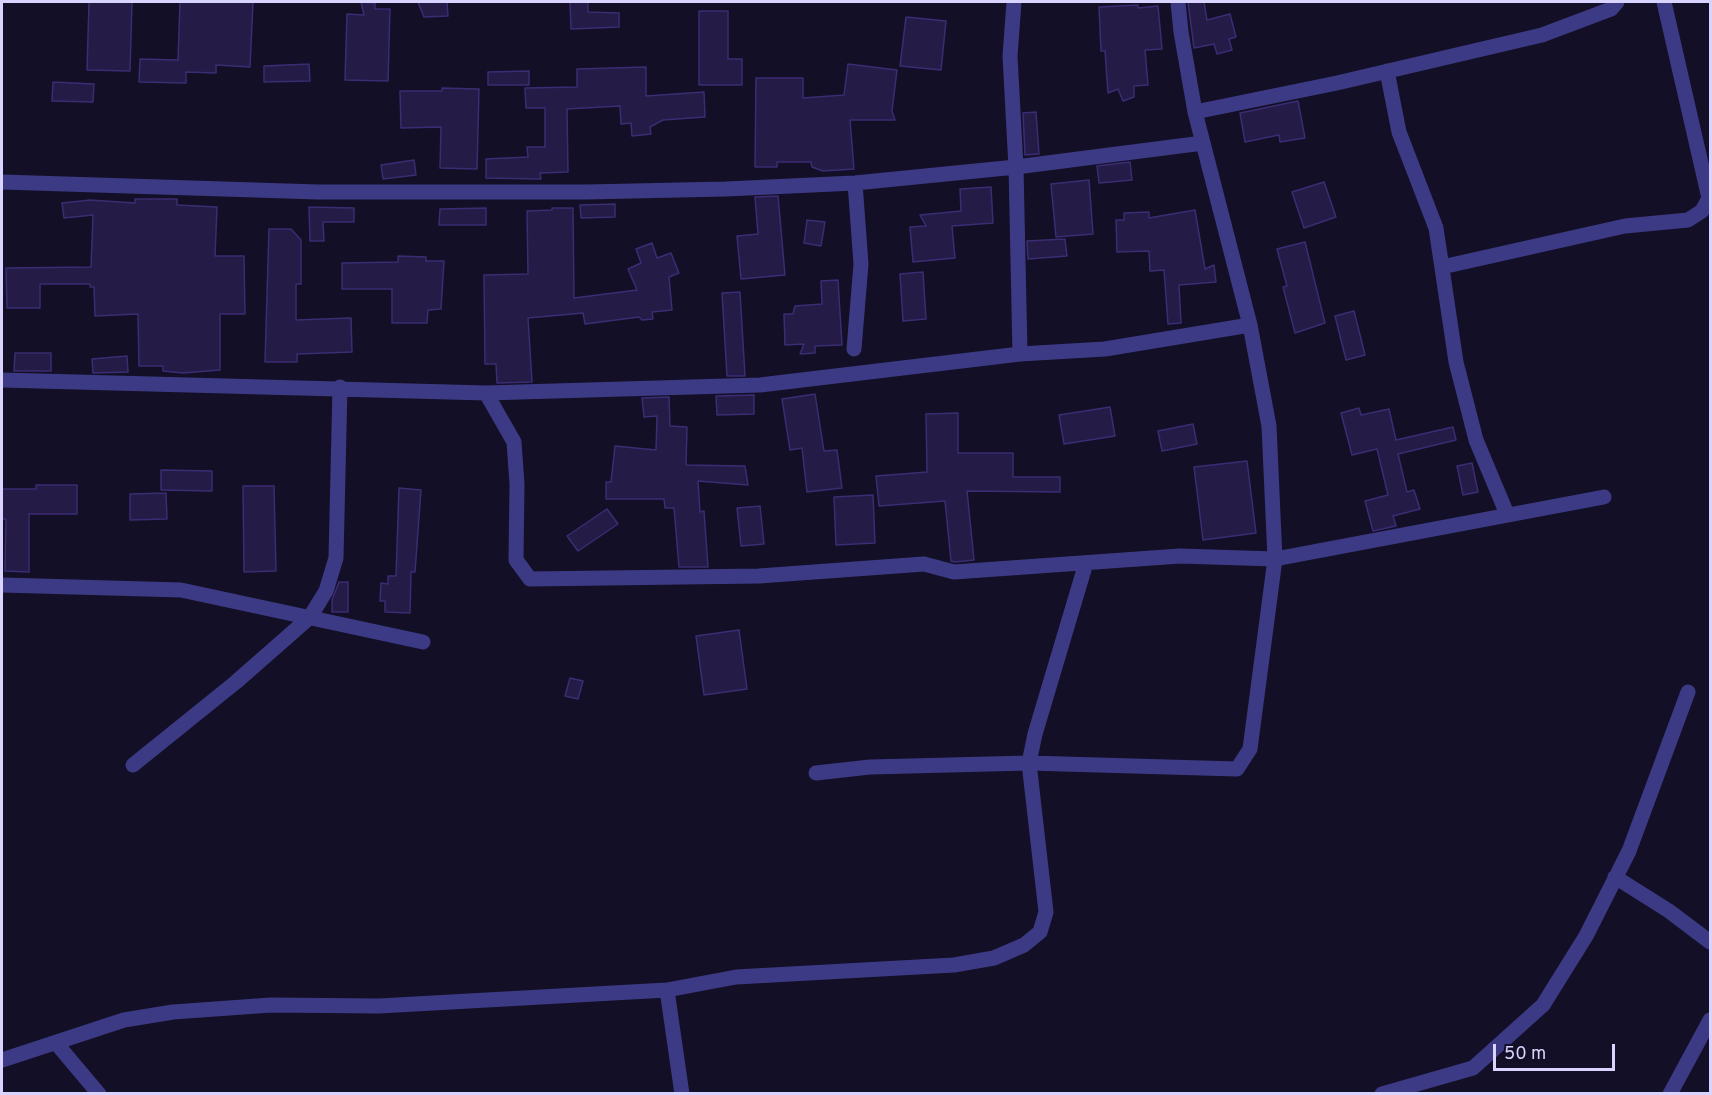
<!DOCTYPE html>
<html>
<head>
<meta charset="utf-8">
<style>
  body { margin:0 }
  #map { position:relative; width:1712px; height:1095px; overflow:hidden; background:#130f26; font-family:Overpass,sans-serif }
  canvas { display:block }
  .frame { position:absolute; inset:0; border:3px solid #d9d4ff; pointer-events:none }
  .scale { position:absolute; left:1493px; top:1044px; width:122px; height:27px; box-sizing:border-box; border:3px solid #d9d4ff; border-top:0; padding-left:8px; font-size:18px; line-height:21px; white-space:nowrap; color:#d9d4ff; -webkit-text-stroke:4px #130f26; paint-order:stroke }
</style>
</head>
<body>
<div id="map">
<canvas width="1712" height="1095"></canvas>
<div class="frame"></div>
<div class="scale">50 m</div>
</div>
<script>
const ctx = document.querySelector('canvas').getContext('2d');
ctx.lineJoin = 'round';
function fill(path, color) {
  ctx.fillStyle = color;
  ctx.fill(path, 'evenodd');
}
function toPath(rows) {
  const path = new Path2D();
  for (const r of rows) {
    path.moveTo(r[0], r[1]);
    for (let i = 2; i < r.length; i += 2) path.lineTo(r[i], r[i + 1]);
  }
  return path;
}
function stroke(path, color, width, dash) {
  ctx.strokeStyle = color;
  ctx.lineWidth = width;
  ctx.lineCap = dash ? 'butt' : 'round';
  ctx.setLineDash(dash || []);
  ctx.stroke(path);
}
const building = toPath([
  [89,2,132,2,130,71,87,70,89,2],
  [180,2,253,2,250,67,216,65,216,73,186,72,186,83,139,82,140,59,178,60,180,2],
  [361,2,375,3,375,9,390,9,388,81,345,80,347,14,364,15,361,2],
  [418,2,447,2,448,16,424,17,418,2],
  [570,2,588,2,588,12,619,13,619,27,571,29,570,2],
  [1188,2,1204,2,1207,20,1230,14,1236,37,1229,39,1232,50,1217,54,1214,44,1194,48,1188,2],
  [1138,5,1138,8,1158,6,1162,49,1145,50,1148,85,1134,86,1134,97,1123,101,1118,89,1108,93,1105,51,1101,51,1099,7,1138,5],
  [699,11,728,11,728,59,742,59,742,85,699,85,699,11],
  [906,17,946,21,941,70,900,66,906,17],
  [309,64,310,81,264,82,264,66,309,64],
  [848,64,897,70,892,111,895,120,850,120,854,169,823,171,812,167,811,162,777,162,777,167,755,167,756,78,803,78,803,98,844,95,848,64],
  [646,67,646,96,704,92,705,117,663,120,650,127,651,134,632,136,631,123,621,124,620,106,567,109,568,172,540,173,541,179,486,178,486,159,528,157,527,147,545,147,545,108,526,108,525,88,577,87,577,69,646,67],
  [529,71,529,85,488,85,488,72,529,71],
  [53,82,94,84,93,102,52,101,53,82],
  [442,88,479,89,477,169,440,168,441,127,401,128,400,91,442,91,442,88],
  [1298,101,1305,138,1280,142,1279,135,1245,142,1240,113,1298,101],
  [1036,112,1039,154,1025,155,1023,113,1036,112],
  [414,160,416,175,383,179,381,165,414,160],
  [1130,162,1132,180,1099,183,1097,166,1130,162],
  [1089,180,1093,234,1056,237,1051,184,1089,180],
  [1324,182,1336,217,1304,228,1292,192,1324,182],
  [991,187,993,223,952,226,955,258,913,262,910,227,926,226,920,215,961,211,960,189,991,187],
  [778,196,785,275,741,279,737,236,758,234,755,197,778,196],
  [135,199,177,199,177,205,217,207,215,256,244,256,245,314,220,314,220,370,183,373,163,371,163,366,139,366,138,314,95,316,94,287,90,287,90,284,40,284,40,308,7,308,6,268,91,267,93,215,64,218,62,203,90,200,135,203,135,199],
  [615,204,615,217,581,218,580,205,615,204],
  [309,207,354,208,354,222,323,222,324,241,310,241,309,207],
  [486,208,486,225,439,225,440,209,486,208],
  [552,208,573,208,574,298,637,290,628,269,641,263,636,249,652,243,657,258,671,253,679,273,669,277,672,310,652,312,653,319,642,320,639,317,585,324,583,313,528,318,532,382,497,383,496,364,485,364,484,275,528,274,527,211,552,210,552,208],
  [1195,210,1205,269,1214,265,1216,282,1179,285,1181,323,1168,324,1164,270,1150,271,1149,251,1117,252,1116,220,1124,220,1124,213,1149,212,1149,218,1195,210],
  [807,220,825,222,821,246,804,243,807,220],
  [269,229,291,229,301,240,301,284,296,284,296,320,351,318,352,352,297,354,297,362,265,362,269,229],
  [1065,239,1067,256,1028,259,1027,241,1065,239],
  [1305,242,1325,323,1295,333,1283,287,1287,286,1277,249,1305,242],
  [398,256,426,257,426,261,444,261,441,309,428,310,427,323,392,323,392,289,342,289,342,263,398,262,398,256],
  [923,272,926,319,903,321,900,274,923,272],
  [838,280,842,345,815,346,815,353,800,354,804,344,785,345,784,314,793,314,795,306,822,304,821,281,838,280],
  [740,292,745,376,727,376,722,293,740,292],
  [1354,311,1365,355,1346,360,1335,316,1354,311],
  [15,353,51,353,51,371,14,371,15,353],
  [127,356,128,372,93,373,92,359,127,356],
  [815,394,824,451,837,450,842,488,807,492,802,448,790,450,782,399,815,394],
  [754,395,754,414,717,415,716,396,754,395],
  [669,397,670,426,687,427,686,465,745,466,748,485,698,481,700,512,704,511,708,567,679,567,674,508,665,508,664,499,606,499,606,482,611,482,615,446,656,450,657,416,644,417,642,398,669,397],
  [1110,407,1115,436,1064,444,1059,415,1110,407],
  [1359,408,1361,415,1389,409,1396,440,1453,427,1456,440,1398,454,1407,492,1414,490,1420,509,1393,516,1396,526,1373,531,1365,501,1388,495,1377,449,1352,455,1341,413,1359,408],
  [958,413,958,453,1013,453,1013,477,1060,477,1060,492,967,491,974,560,955,562,951,561,945,501,879,506,876,476,927,472,926,414,958,413],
  [1193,424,1197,444,1162,451,1158,431,1193,424],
  [1247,461,1256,533,1203,540,1194,467,1247,461],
  [1472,463,1478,492,1463,495,1457,466,1472,463],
  [161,470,212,471,212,491,161,490,161,470],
  [36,485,77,485,77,514,29,514,29,572,5,571,6,519,2,519,2,489,36,489,36,485],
  [243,486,274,486,276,571,244,572,243,486],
  [399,488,421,490,415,572,411,572,410,613,385,612,385,601,380,601,381,583,388,584,388,576,396,576,399,488],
  [166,493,167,519,130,520,130,494,166,493],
  [873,495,875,543,836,545,834,497,873,495],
  [760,506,764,544,741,546,737,508,760,506],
  [607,509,618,524,578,551,567,536,607,509],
  [339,582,348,582,348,612,332,612,332,600,339,582],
  [739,630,747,689,704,695,696,636,739,630],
  [570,678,583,681,578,699,565,696,570,678]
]);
fill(building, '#241b47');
stroke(building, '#3b2d73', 1.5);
stroke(toPath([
  [1014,2,1010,56,1016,167,1020,354],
  [1387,71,1399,132,1436,228,1456,362,1476,440,1507,514],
  [1195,112,1337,83,1542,35,1611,9,1617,2],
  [2,182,318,192,586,192,726,189,855,183,1016,167,1203,143],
  [1442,267,1625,226,1688,220,1702,211,1709,198,1664,2],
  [854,349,861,264,855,183],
  [2,380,486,393,760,385,1020,354,1105,349,1250,325],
  [486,393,514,442,517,484,516,560,530,579,759,576,924,564,954,572,1180,556,1275,559,1604,497],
  [2,585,181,590,423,642],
  [133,765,236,682,310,617,326,591,336,558,340,387],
  [816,773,870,767,1029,763,1237,769,1250,749,1275,559,1269,426,1250,325,1195,112,1181,32,1178,2],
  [1615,877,1669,911,1710,942],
  [667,990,682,1094],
  [56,1043,99,1094],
  [2,1060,124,1020,173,1012,271,1005,379,1006,667,990,736,977,954,965,994,958,1024,945,1040,932,1046,912,1029,763,1035,734,1086,563],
  [1382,1094,1473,1068,1543,1005,1586,936,1629,851,1688,692],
  [1670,1094,1710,1020]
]), '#3d3a85', 15);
</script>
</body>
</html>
